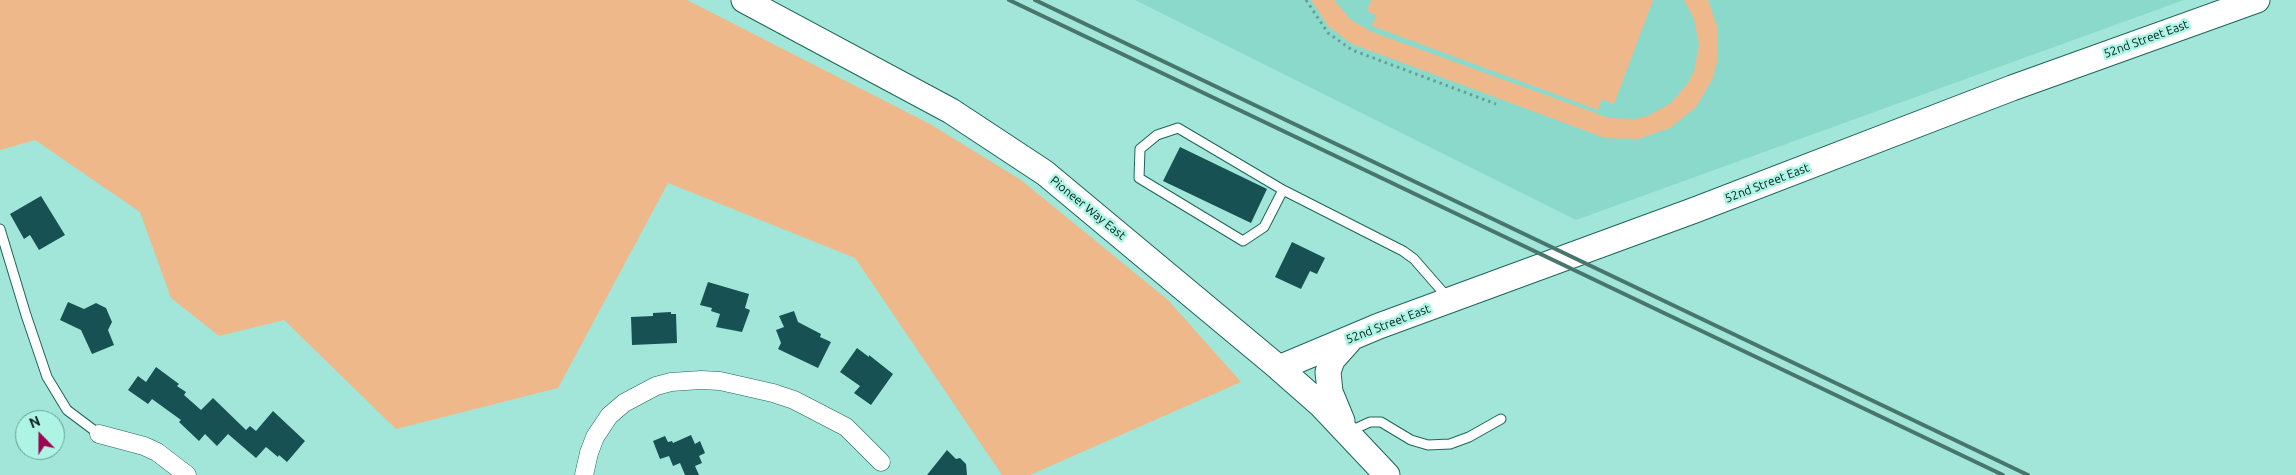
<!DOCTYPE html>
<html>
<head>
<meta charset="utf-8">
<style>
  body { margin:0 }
  #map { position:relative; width:2296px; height:475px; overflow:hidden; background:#a1e6d8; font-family:Ubuntu,sans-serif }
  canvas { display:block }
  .north { position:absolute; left:15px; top:410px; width:50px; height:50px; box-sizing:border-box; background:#aef4e5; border:1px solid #699e93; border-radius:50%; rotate:338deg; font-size:14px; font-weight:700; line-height:20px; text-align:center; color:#021e19 }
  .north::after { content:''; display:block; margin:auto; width:18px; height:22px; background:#9c0551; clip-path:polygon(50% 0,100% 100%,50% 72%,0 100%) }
</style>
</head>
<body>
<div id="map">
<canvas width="2296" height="475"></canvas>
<div class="north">N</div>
</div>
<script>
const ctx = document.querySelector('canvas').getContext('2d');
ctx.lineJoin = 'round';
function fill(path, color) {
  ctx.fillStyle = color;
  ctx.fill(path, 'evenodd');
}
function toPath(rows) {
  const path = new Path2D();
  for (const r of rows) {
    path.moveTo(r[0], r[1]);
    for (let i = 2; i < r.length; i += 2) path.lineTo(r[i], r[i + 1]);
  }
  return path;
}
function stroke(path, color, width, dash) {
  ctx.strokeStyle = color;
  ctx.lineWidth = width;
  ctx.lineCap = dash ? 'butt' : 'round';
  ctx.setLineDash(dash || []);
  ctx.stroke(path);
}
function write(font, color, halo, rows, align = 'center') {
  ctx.font = font + ' Ubuntu,sans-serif';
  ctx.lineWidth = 5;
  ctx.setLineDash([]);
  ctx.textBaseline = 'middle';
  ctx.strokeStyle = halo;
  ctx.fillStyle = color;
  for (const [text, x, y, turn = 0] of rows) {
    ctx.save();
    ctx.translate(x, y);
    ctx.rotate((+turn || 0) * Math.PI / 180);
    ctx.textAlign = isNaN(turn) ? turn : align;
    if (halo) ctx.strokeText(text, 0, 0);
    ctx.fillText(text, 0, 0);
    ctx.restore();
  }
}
fill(toPath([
  [1135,0,2184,0,1576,220]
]), '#8bd9ca');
fill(toPath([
  [0,0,687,0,930,124,1021,180,1168,300,1241,382,1030,475,1002,475,855,258,668,183,558,388,396,429,284,320,219,336,171,298,140,212,35,140,0,150],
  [1311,0,1334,0,1351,20,1372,32,1609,118,1635,119,1648,116,1671,103,1688,83,1694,71,1699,45,1694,19,1684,0,1708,0,1718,29,1717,62,1713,78,1696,107,1670,128,1638,139,1605,138,1352,44,1328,26],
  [1371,0,1653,0,1614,104,1602,99,1598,110,1372,26,1376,15,1367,11]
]), '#efb88a');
fill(toPath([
  [1180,147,1267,189,1251,223,1163,181],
  [41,196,65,235,39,250,30,235,24,239,10,214],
  [1292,242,1325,258,1317,274,1310,271,1301,289,1275,277],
  [708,282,749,294,745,308,750,310,742,332,716,327,720,314,711,311,712,308,700,305],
  [68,302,84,309,96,303,106,308,112,322,108,330,114,345,92,354,81,330,60,320],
  [794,311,798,322,821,334,820,337,831,342,818,368,778,349,781,343,776,330,784,327,779,316],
  [671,312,671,314,676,314,677,343,632,345,631,317,653,316,653,313],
  [857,348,869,357,869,355,893,374,871,405,854,393,860,386,840,372],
  [156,367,179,384,177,386,186,392,184,395,201,410,213,398,246,430,250,426,256,431,273,411,305,441,287,462,279,455,278,457,266,447,256,458,228,434,217,446,205,434,199,441,179,422,181,420,152,399,148,404,128,390,138,376,146,382],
  [691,435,695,444,700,441,705,453,699,456,702,463,695,466,699,475,685,475,680,463,673,466,669,456,660,459,653,441,665,436,668,442,672,441,673,443],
  [947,450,956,459,960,458,966,464,967,475,927,475]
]), '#185154');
const lane = toPath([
  [1283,190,1264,227,1243,241,1139,178,1140,149,1157,135,1178,128,1283,190,1403,251,1414,259,1448,298],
  [0,229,26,315,47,377,67,410,99,434],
  [1348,432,1370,422,1381,422,1411,440,1428,445,1450,444,1469,437,1501,419]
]);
const street = toPath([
  [99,434,144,446,157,452,187,475],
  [584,475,589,453,595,437,609,416,624,403,656,386,671,382,701,380,720,381,773,393,794,400,846,427,881,462]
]);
const secondary = toPath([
  [744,0,951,111,1045,173,1279,368,1320,404,1387,475],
  [1279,368,1379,326,1695,210,2012,88,2257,0],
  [1342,421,1330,392,1328,372,1332,360,1349,341]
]);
stroke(lane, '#1e655a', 11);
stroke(street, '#1e655a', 19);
stroke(secondary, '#1e655a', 27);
stroke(toPath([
  [1306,0,1328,33,1352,50,1496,104]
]), '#699f94', 3, [2.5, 4]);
stroke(lane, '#fff', 9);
stroke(street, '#fff', 18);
stroke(secondary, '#fff', 25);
stroke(toPath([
  [1009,0,2003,475],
  [1035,0,2028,475]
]), '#48766d', 4);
write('12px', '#021e19', '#aef4e5', [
  ["52nd Street East",2146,39,-20],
  ["52nd Street East",1767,183,-21],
  ["Pioneer Way East",1088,208,39],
  ["52nd Street East",1388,324,-21]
]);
</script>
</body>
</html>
